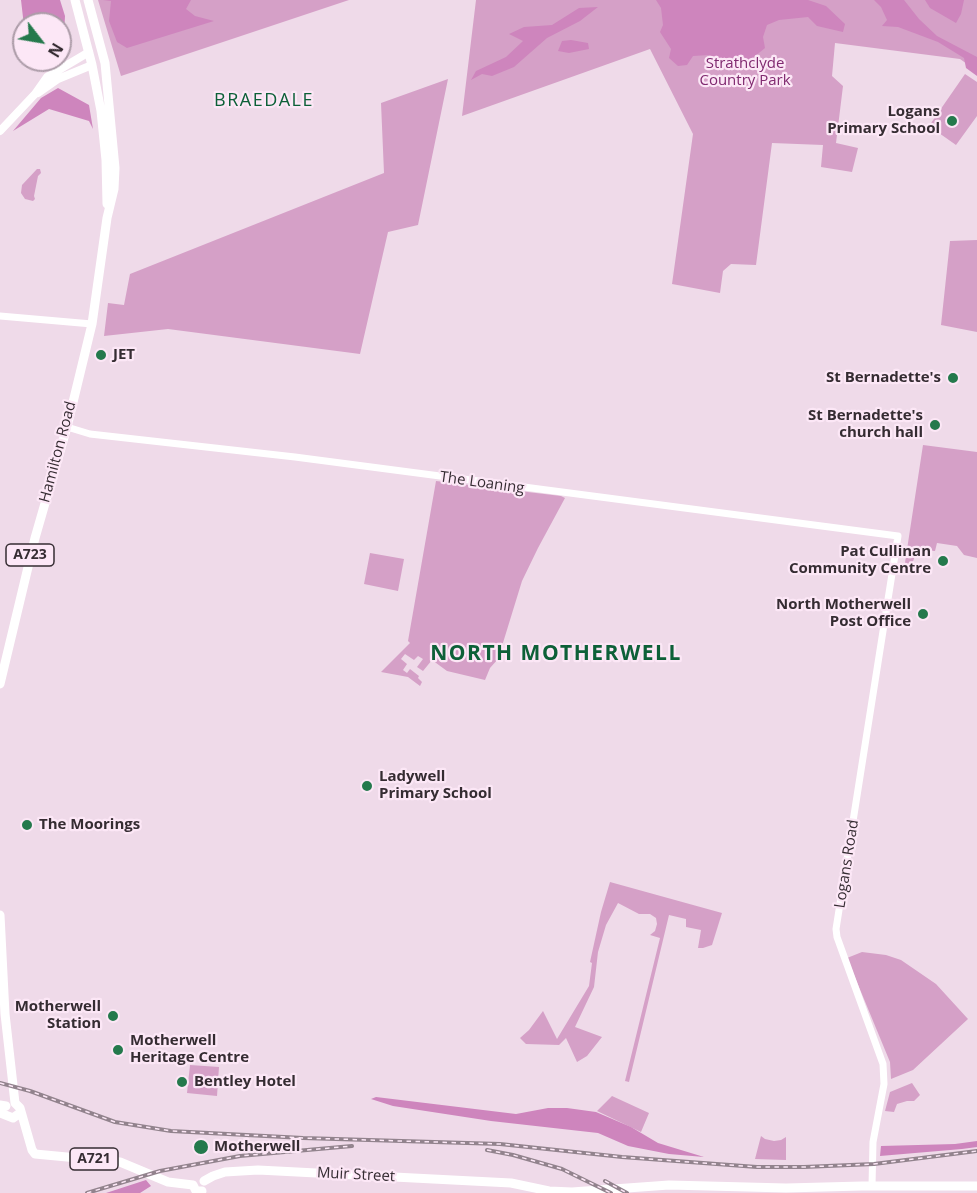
<!DOCTYPE html>
<html>
<head>
<meta charset="utf-8">
<style>
  body { margin:0 }
  #map { position:relative; width:977px; height:1193px; overflow:hidden; background:#efdae9; font-family:"Open Sans",sans-serif }
  canvas { display:block }
  .north { position:absolute; left:12px; top:12px; width:60px; height:60px; box-sizing:border-box; background:#fce7f6; border:2px solid #ac9ca8; border-radius:50%; rotate:121deg; font-size:16px; font-weight:700; line-height:24px; text-align:center; color:#352c32 }
  .north::after { content:''; display:block; margin:auto; width:21px; height:27px; background:#24794c; clip-path:polygon(50% 0,100% 100%,50% 72%,0 100%) }
</style>
</head>
<body>
<div id="map">
<canvas width="977" height="1193"></canvas>
<div class="north">N</div>
</div>
<script>
const ctx = document.querySelector('canvas').getContext('2d');
ctx.lineJoin = 'round';
function fill(path, color) {
  ctx.fillStyle = color;
  ctx.fill(path, 'evenodd');
}
function toPath(rows) {
  const path = new Path2D();
  for (const r of rows) {
    path.moveTo(r[0], r[1]);
    for (let i = 2; i < r.length; i += 2) path.lineTo(r[i], r[i + 1]);
  }
  return path;
}
function stroke(path, color, width, dash) {
  ctx.strokeStyle = color;
  ctx.lineWidth = width;
  ctx.lineCap = dash ? 'butt' : 'round';
  ctx.setLineDash(dash || []);
  ctx.stroke(path);
}
function write(font, color, halo, rows, align = 'center') {
  ctx.font = font + ' "Open Sans",sans-serif';
  ctx.lineWidth = 4.5;
  ctx.setLineDash([]);
  ctx.textBaseline = 'middle';
  ctx.strokeStyle = halo;
  ctx.fillStyle = color;
  for (const [text, x, y, turn = 0] of rows) {
    ctx.save();
    ctx.translate(x, y);
    ctx.rotate((+turn || 0) * Math.PI / 180);
    ctx.textAlign = isNaN(turn) ? turn : align;
    if (halo) ctx.strokeText(text, 0, 0);
    ctx.fillText(text, 0, 0);
    ctx.restore();
  }
}
fill(toPath([
  [98,0,349,0,121,76],
  [476,0,977,0,977,71,960,59,835,43,832,76,843,86,836,143,858,148,852,172,821,167,823,145,772,143,756,265,731,264,723,271,720,293,672,284,693,134,650,49,462,116],
  [965,74,977,82,977,116,956,145,929,126],
  [448,79,418,225,388,232,360,354,168,329,104,336,108,303,124,305,130,274,384,173,381,103],
  [37,169,40,169,41,173,38,176,34,196,35,199,33,201,25,199,21,193,22,185],
  [977,240,977,332,941,325,950,241],
  [923,445,977,452,977,558,964,555,957,546,937,543,935,551,917,550,910,570,904,569],
  [436,481,561,496,565,498,538,548,522,581,498,659,490,668,485,680,447,671,432,660,423,671,417,667,423,659,418,656,414,660,405,654,401,659,407,664,403,670,407,673,410,669,419,676,418,678,422,682,420,686,408,677,381,672,410,643,408,641],
  [370,553,404,559,398,591,364,584],
  [610,882,722,913,712,945,703,948,698,948,701,930,686,927,686,919,669,915,629,1082,625,1081,660,938,650,935,655,931,657,924,656,918,650,914,639,914,618,903,606,925,598,952,594,987,575,1027,602,1037,587,1056,577,1062,566,1038,559,1045,526,1044,520,1038,529,1030,543,1011,557,1039,589,986,592,963,590,962,601,912],
  [862,952,886,955,901,960,936,984,968,1019,913,1070,891,1079,890,1062,847,958],
  [190,1065,219,1067,217,1096,187,1093],
  [912,1083,920,1095,914,1101,907,1101,897,1104,894,1112,885,1111,890,1092],
  [612,1096,649,1113,641,1132,597,1111],
  [761,1136,765,1139,774,1141,781,1140,786,1137,786,1160,755,1159]
]), '#d5a0c7');
fill(toPath([
  [21,0,60,0,65,16,64,34,60,42,60,24,24,24,24,26],
  [103,0,191,0,186,9,195,16,214,21,127,48,117,42,109,21,111,1],
  [656,0,808,0,826,6,845,24,843,32,817,26,808,17,779,20,767,25,763,37,765,48,754,57,740,63,723,62,709,55,693,56,687,65,678,66,669,58,671,49,660,32,663,25,661,8],
  [874,0,904,0,919,19,937,36,977,57,977,76,966,68,964,58,938,42,898,27,882,26,887,20,881,7],
  [925,0,964,0,961,14,956,23,930,8],
  [598,7,580,21,547,38,514,67,492,76,482,74,471,80,476,71,506,57,523,41,509,34,524,27,552,25,579,8],
  [571,40,588,43,589,49,569,53,558,51,562,41],
  [58,88,89,105,93,129,89,121,49,109,13,131,41,98],
  [376,1097,516,1114,548,1108,567,1108,596,1112,631,1127,658,1143,704,1157,669,1154,628,1146,598,1133,491,1121,393,1106,371,1099],
  [977,1141,977,1147,962,1149,880,1156,881,1146,955,1144],
  [146,1180,151,1186,140,1193,106,1193]
]), '#ce85bd');
stroke(toPath([
  [0,316,92,324],
  [67,427,90,434,295,457,898,536,836,929,837,937,883,1064,884,1084,873,1142,872,1186]
]), '#fff', 7);
stroke(toPath([
  [38,93,58,79,92,65],
  [0,131,35,94,47,77,89,52]
]), '#fff', 8);
stroke(toPath([
  [75,0,92,65,101,111,106,160,107,204],
  [0,684,35,538,67,427,92,324,107,218,114,189,115,168,105,63,88,0],
  [0,915,5,1014,15,1103],
  [15,1103,20,1108,32,1150,35,1154,120,1162,168,1182,193,1185],
  [0,1105,6,1106],
  [0,1113,13,1118,20,1113],
  [204,1181,213,1176,225,1172,258,1170,511,1183,549,1191,572,1192,669,1185,786,1188,862,1186,977,1186],
  [193,1185,196,1191,202,1191]
]), '#fff', 9);
const rail = toPath([
  [0,1083,30,1091,115,1122,171,1131,303,1138,500,1144,622,1157,757,1167,804,1167,874,1164,977,1151],
  [487,1150,513,1155,562,1169,611,1193],
  [605,1181,627,1193],
  [87,1193,160,1171,240,1156,352,1146]
]);
stroke(rail, '#92838d', 4);
stroke(rail, '#fce7f6', 1.5, [4.5]);
for (const [x, y, r, color] of [
  [952,121,6,"#24794c"],
  [101,355,6,"#24794c"],
  [953,378,6,"#24794c"],
  [935,425,6,"#24794c"],
  [943,561,6,"#24794c"],
  [923,614,6,"#24794c"],
  [367,786,6,"#24794c"],
  [27,825,6,"#24794c"],
  [113,1016,6,"#24794c"],
  [118,1050,6,"#24794c"],
  [182,1082,6,"#24794c"],
  [201,1147,8,"#24794c"]
]) {
  const dot = new Path2D();
  dot.arc(x, y, r, 0, 2 * Math.PI);
  ctx.fillStyle = color;
  ctx.fill(dot);
  stroke(dot, '#fce7f6', 2);
}
for (const [x, y, w] of [
  [30,555,48],
  [94,1159,48]
]) {
  const box = new Path2D();
  box.roundRect(x - w / 2, y - 11, w, 22, 4.5);
  ctx.fillStyle = '#fce7f6';
  ctx.fill(box);
  stroke(box, '#352c32', 1.5);
}
write('bold 14px', '#352c32', null, [
  ["A723",30,555],
  ["A721",94,1159]
]);
write('15px', '#802a70', '#fce7f6', [
  ["Strathclyde",745,64],
  ["Country Park",745,81]
]);
write('bold 15px', '#352c32', '#fce7f6', [
  ["Logans",940,112],
  ["Primary School",940,129],
  ["JET",113,355,"left"],
  ["St Bernadette's",941,378],
  ["St Bernadette's",923,416],
  ["church hall",923,433],
  ["Pat Cullinan",931,552],
  ["Community Centre",931,569],
  ["North Motherwell",911,605],
  ["Post Office",911,622],
  ["Ladywell",379,777,"left"],
  ["Primary School",379,794,"left"],
  ["The Moorings",39,825,"left"],
  ["Motherwell",101,1007],
  ["Station",101,1024],
  ["Motherwell",130,1041,"left"],
  ["Heritage Centre",130,1058,"left"],
  ["Bentley Hotel",194,1082,"left"],
  ["Motherwell",214,1147,"left"]
], 'right');
write('15px', '#352c32', '#fce7f6', [
  ["Hamilton Road",58,452,-75],
  ["The Loaning",482,483,8],
  ["Logans Road",847,864,-81],
  ["Muir Street",356,1175,3]
]);
ctx.letterSpacing = '1.5px';
write('18px', '#0d6038', '#fce7f6', [
  ["BRAEDALE",264,101]
]);
ctx.letterSpacing = '0px';
ctx.letterSpacing = '1.5px';
write('bold 21px', '#0d6038', '#fce7f6', [
  ["NORTH MOTHERWELL",556,654]
]);
ctx.letterSpacing = '0px';
</script>
</body>
</html>
